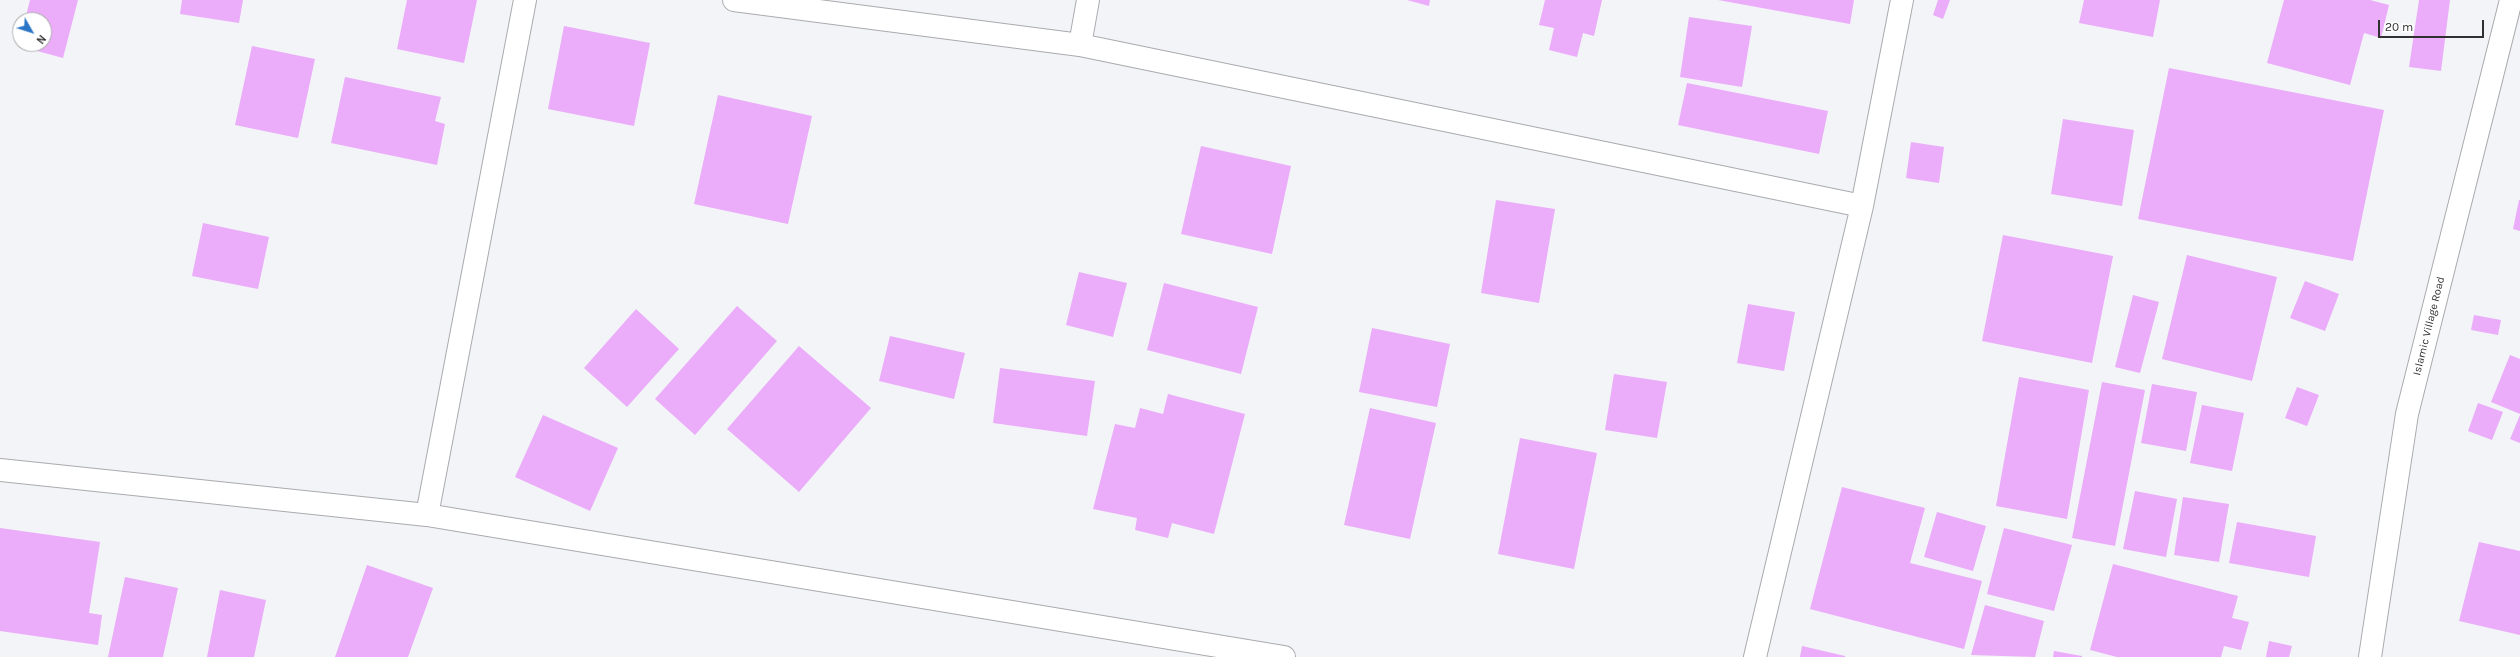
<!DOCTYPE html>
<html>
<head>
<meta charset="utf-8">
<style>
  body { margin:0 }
  #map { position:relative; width:2520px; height:657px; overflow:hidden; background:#f2f4f7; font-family:Karla,sans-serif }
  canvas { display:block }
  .north { position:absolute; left:12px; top:12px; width:40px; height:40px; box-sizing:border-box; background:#fff; border:1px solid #acacad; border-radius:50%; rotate:129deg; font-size:11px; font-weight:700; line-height:16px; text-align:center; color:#303031 }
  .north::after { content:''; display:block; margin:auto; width:14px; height:18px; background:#2a75c5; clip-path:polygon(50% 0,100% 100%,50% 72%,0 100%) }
  .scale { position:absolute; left:2378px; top:20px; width:106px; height:18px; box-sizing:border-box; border:2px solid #303031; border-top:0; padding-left:5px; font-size:12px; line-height:14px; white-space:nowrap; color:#303031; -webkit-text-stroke:3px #fff; paint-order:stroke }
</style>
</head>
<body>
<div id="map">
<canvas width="2520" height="657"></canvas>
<div class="north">N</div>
<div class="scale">20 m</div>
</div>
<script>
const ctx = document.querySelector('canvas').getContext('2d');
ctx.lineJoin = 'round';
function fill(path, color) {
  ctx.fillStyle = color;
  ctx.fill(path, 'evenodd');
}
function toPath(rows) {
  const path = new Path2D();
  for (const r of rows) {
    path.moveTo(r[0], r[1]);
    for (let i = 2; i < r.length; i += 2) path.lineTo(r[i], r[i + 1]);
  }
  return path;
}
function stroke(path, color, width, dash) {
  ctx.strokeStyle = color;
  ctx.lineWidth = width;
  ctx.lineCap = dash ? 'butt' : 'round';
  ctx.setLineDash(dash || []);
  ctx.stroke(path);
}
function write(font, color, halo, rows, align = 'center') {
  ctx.font = font + ' Karla,sans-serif';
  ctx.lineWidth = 3;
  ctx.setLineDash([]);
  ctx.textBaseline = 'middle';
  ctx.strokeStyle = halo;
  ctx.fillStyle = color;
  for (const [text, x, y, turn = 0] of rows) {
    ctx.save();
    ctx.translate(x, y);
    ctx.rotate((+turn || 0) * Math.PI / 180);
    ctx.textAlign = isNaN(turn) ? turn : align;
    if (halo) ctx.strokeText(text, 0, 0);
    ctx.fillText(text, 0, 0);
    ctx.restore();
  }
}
fill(toPath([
  [30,0,78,0,63,58,19,46,19,44,44,44,44,20,25,20],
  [182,0,243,0,239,23,180,14],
  [407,0,477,0,464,63,397,49],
  [1407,0,1430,0,1429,6],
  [1545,0,1602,0,1594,36,1583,33,1577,57,1549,50,1554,28,1539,25],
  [1718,0,1854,0,1850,24],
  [1938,0,1950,0,1943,19,1933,15],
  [2084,0,2160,0,2153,37,2079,23],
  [2284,0,2370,0,2389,5,2381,38,2364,33,2350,85,2267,63],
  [2419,0,2450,0,2441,71,2409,67],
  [1689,17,1752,26,1742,87,1680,77],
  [564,26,650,43,634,126,548,109],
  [252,46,315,59,298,138,235,125],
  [2169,68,2384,110,2353,261,2138,219],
  [345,77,441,97,435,121,445,124,437,165,331,143],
  [1687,83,1828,111,1819,154,1678,125],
  [718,95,812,116,788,224,694,204],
  [2063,119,2134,130,2122,206,2051,194],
  [1911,142,1944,147,1939,183,1906,178],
  [1201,146,1291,166,1272,254,1181,234],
  [1496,200,1555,209,1539,303,1481,293],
  [2519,200,2520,200,2520,231,2513,229],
  [203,223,269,237,258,289,192,276],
  [2003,235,2113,256,2092,363,1982,341],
  [2187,255,2277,277,2252,381,2162,359],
  [1079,272,1127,283,1113,337,1066,325],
  [2305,281,2339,294,2325,331,2290,318],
  [1164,283,1258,307,1241,374,1147,350],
  [2133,295,2159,302,2140,373,2115,367],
  [1748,304,1795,312,1784,371,1737,363],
  [737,306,777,341,695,435,655,399],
  [636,309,679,349,627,407,584,368],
  [2474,315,2501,320,2498,335,2471,330],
  [1372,328,1450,344,1437,407,1359,392],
  [890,336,965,353,954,399,879,381],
  [799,346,871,408,799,492,727,429],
  [2510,355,2520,359,2520,414,2491,402],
  [1000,368,1095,381,1087,436,993,423],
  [1614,374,1667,382,1657,438,1605,430],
  [2019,377,2089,390,2067,519,1996,506],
  [2102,382,2145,390,2115,546,2072,538],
  [2152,384,2197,392,2186,451,2141,443],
  [2297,387,2319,395,2307,426,2285,418],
  [1168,394,1245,414,1214,534,1172,523,1168,538,1135,530,1137,518,1093,509,1115,424,1135,428,1140,408,1163,414],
  [2478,403,2503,412,2492,440,2468,431],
  [2202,405,2244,413,2232,471,2190,463],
  [1370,408,1436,423,1410,539,1344,525],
  [543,415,618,448,590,511,515,477],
  [2520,415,2520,443,2510,439],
  [1520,438,1597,453,1574,569,1498,554],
  [1842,487,1925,508,1910,563,1982,581,1964,649,1810,609],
  [2135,491,2177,499,2166,557,2123,549],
  [2183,497,2229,504,2219,562,2174,555],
  [1937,512,1986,526,1973,571,1924,557],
  [2237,522,2316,536,2309,577,2229,563],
  [0,528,100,542,89,613,102,615,98,645,0,631],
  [2004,528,2072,545,2054,611,1987,594],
  [2479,542,2520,551,2520,635,2459,621],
  [2113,564,2238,596,2232,618,2249,622,2241,650,2224,646,2221,657,2117,657,2090,650],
  [367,565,433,588,408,657,335,657],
  [125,577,178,588,163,657,108,657],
  [220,590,266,600,254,657,207,657],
  [1985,605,2044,621,2035,657,1971,655],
  [2269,641,2292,646,2289,657,2266,657],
  [1802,646,1845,656,1845,657,1800,657],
  [2054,651,2082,656,2082,657,2053,657]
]), '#ebacfa');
const minor = toPath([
  [734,0,1080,45],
  [1088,0,1080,45,1862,206],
  [0,470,427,515,1284,657],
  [427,515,525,0],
  [1755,657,1862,206,1902,0]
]);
const tertiary = toPath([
  [2370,657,2407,414,2511,0]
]);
stroke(minor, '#aaabaf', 24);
stroke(tertiary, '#aaabaf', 24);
stroke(minor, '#fff', 22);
stroke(tertiary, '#fff', 22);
write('11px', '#303031', '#fff', [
  ["Islamic Village Road",2429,326,-76]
]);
</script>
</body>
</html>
